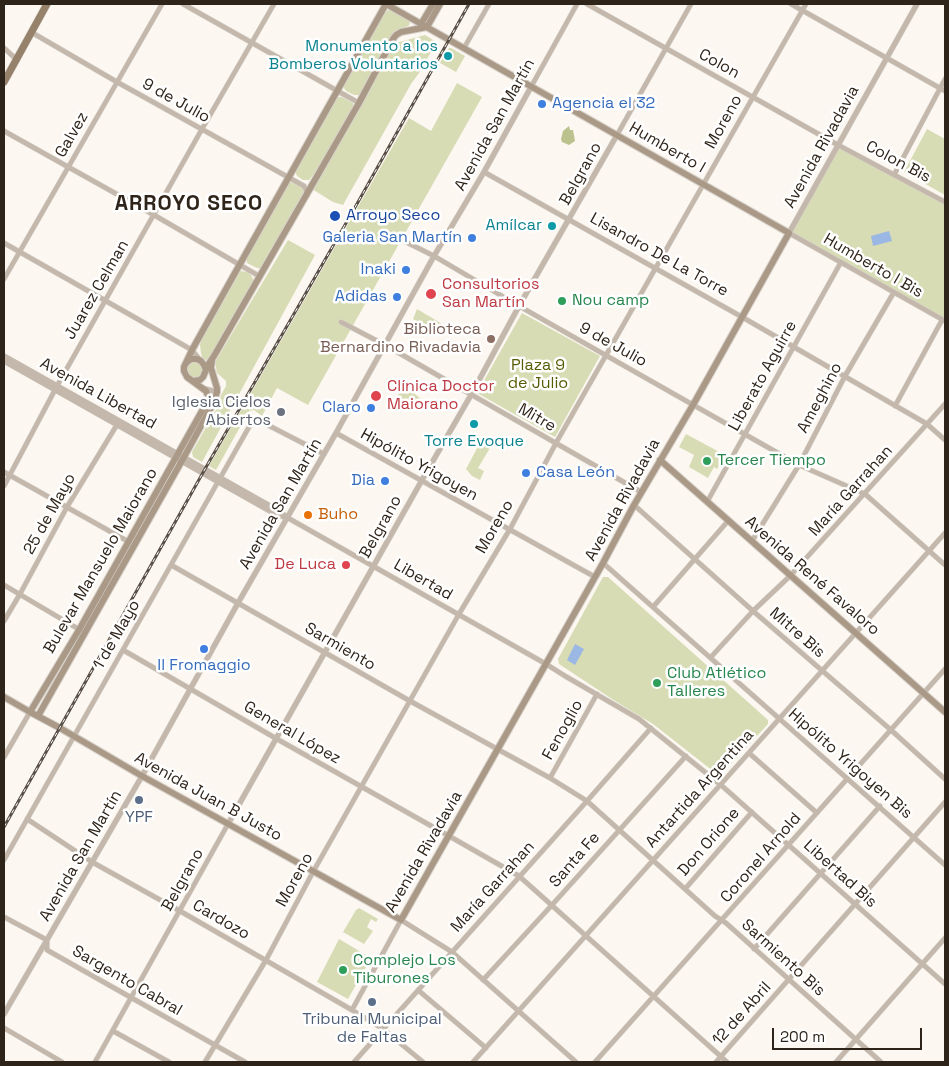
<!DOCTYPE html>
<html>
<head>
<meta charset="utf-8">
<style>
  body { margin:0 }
  #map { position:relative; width:949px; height:1066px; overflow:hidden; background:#fcf7f1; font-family:"Space Grotesk",sans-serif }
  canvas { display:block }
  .frame { position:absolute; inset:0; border:5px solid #2f241a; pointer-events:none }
  .scale { position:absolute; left:772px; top:1028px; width:150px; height:22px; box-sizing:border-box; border:2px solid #2f241a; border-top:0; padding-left:6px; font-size:15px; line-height:18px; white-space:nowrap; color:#2f241a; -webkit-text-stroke:4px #fff; paint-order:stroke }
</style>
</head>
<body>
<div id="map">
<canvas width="949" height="1066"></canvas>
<div class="frame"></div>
<div class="scale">200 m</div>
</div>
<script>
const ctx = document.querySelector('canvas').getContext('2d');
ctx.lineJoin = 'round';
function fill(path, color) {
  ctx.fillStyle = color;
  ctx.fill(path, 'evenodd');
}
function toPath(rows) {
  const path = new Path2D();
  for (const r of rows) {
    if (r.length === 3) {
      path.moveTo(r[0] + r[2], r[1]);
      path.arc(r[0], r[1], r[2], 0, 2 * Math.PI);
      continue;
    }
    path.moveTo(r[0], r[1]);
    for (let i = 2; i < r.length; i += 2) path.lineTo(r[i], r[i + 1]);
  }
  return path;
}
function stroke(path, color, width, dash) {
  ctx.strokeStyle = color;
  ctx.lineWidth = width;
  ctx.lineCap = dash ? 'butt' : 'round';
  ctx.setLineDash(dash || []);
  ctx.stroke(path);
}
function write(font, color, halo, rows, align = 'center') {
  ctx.font = font + ' "Space Grotesk",sans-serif';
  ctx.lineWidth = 5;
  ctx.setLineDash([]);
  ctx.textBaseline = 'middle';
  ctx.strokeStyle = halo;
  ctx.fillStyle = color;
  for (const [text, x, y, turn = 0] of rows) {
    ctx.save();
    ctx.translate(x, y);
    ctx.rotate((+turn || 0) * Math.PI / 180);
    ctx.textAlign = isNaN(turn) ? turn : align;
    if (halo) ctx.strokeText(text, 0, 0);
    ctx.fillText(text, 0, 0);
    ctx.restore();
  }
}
fill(toPath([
  [390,10,409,21,410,24,408,26,395,31,360,95,354,95,346,91,344,88,344,84,383,14,387,11],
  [425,35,438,43,434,49,432,50,419,73,411,84,343,205,333,202,312,189,396,43],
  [449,48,451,48,465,56,456,72,440,63],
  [457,83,482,97,308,405,277,388,262,416,254,410,249,411,216,470,209,466,409,118,431,131],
  [339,97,342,97,353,103,354,108,314,174,309,180,303,180,297,176,295,171,336,99],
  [927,129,945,139,945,195,904,172],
  [838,145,945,202,945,321,789,233],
  [291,182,300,186,303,189,304,191,263,266,260,268,257,268,247,263,246,257,288,184],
  [288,240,315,255,202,462,193,457,192,452,218,406,221,395,226,386,226,381,217,373,215,362],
  [241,271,247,272,251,275,253,279,253,282,209,359,206,360,202,358,201,353,200,345,202,338,238,272],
  [417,309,444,325,438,334,413,319],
  [522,313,600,356,555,437,477,393],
  [195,370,8],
  [401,390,407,394,410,390,420,398,414,409,396,398],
  [686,434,725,455,717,469,714,467,708,478,689,467,694,455,679,447],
  [482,439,488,443,487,446,490,448,478,468,484,471,480,480,472,476,466,469],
  [603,577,608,577,768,720,768,724,722,774,718,775,653,724,615,701,559,664,558,659],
  [359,908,378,919,376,922,371,919,367,927,373,931,364,944,343,932,356,910],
  [339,939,371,958,348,999,317,982]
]), '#d7dcb4');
fill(toPath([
  [569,126,570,130,573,130,575,141,569,145,562,142,561,139,563,131]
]), '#bcc28d');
fill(toPath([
  [889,231,892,241,873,246,871,236],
  [575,644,584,649,575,665,567,660]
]), '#9bb7e3');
const minor = toPath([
  [183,4,359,103],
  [587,4,838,145,945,202],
  [791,4,945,91],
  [31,32,117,82,304,186,307,192],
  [4,48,16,59],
  [464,48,489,4],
  [531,87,577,4],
  [4,131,154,215,259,276],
  [617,135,691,4],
  [484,172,742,317,927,424,945,440],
  [894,175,945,79],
  [789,233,945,321],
  [390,234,434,256,519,306,799,465,865,494,945,565],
  [4,243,192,350,200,360],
  [4,279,162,4],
  [341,322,385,345,641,492],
  [203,388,217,392],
  [895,406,942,320],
  [336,433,595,577],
  [4,472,129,542],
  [4,486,57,386,202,129,274,4],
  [707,502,841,262],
  [634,505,753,611,891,730,945,779],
  [288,518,546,664,565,676,639,719,721,785,945,984],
  [752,541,799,465,845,376,894,292],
  [603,563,945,865],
  [171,565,410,701,550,778,587,801,715,916,726,923,881,1062],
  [4,585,80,630],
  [653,607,728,521],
  [4,621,20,594,67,507,118,423],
  [123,650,277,739,449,836,519,876,727,1062],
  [711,657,753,611,790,576,945,404],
  [749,753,817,813],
  [4,757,30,712],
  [550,778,597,694],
  [27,819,92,862,180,911,352,1010,383,1029,423,1062],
  [4,860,249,427,256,421,260,421,324,454],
  [685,889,752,812],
  [4,917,47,940,47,950,245,1062],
  [754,949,880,806],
  [483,980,552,905,686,756],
  [418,990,486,1048],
  [352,1010,401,920,452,952,576,1062],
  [4,1028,62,1062],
  [113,1031,169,1062],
  [95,1062,228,824],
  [205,1062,266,960,313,872,459,614,510,529,556,443,806,4],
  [354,1062,587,801,651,728],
  [473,1062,945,533],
  [595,1062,945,669],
  [716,1062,945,802],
  [836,1062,945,938]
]);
const tertiary = toPath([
  [789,233,917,4],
  [4,356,279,511,288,518],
  [4,361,277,515,285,517],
  [228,824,422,480,471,395,519,306,617,135],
  [4,1014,142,776,238,603,336,433,434,256,484,172,531,87]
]);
const secondary = toPath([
  [421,24,433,4],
  [427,27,440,4],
  [186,363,191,359,197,359,201,361,204,365,206,370,203,377,200,380,193,381],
  [206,368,214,356,359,103,393,39,396,35,401,32,427,27],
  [660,460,945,712],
  [4,697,30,712,60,728,142,776,401,920,603,563,634,505,693,405,789,233,386,4,240,264,192,350,184,367,184,371,187,377,206,391,208,396,207,402,79,630,30,712],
  [38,716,184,457,214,402,217,392,217,388,211,368,212,360]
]);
const primary = toPath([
  [4,82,47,4]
]);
stroke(minor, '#d7d1ca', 5.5);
stroke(tertiary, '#d7d1ca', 6);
stroke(secondary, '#d7d1ca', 8);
stroke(primary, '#d7d1ca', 8);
stroke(minor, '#c3b8ab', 4.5);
stroke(tertiary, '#c3b8ab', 5);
stroke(secondary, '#a99986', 6);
stroke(primary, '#96826b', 7);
const rail = toPath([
  [4,827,205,469,353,211,469,4]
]);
stroke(rail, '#594f46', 3);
stroke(rail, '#fff', 1, [4]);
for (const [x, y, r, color] of [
  [448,56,5,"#0f9aa8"],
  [542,104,5,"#3f7fe0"],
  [335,216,6,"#1a4fb4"],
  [552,226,5,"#0f9aa8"],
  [472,238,5,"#3f7fe0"],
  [406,270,5,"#3f7fe0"],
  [431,294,6,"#e0444e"],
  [397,297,5,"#3f7fe0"],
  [562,301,5,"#2e9e5b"],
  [491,339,5,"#8d6e63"],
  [376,396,6,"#e0444e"],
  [371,408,5,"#3f7fe0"],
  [281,412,5,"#6b7280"],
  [474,424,5,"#0f9aa8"],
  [707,461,5,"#2e9e5b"],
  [526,473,5,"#3f7fe0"],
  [385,481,5,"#3f7fe0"],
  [308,515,5,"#e8710a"],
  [346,565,5,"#e0444e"],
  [204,649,5,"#3f7fe0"],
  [657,683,5,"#2e9e5b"],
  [139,800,5,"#5c6f8a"],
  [343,970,5,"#2e9e5b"],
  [372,1002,5,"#5c6f8a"]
]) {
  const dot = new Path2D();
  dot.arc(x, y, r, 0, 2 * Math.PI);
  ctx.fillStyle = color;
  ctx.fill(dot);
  stroke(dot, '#fff', 2);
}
write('16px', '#0d838f', '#fff', [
  ["Monumento a los",438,47],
  ["Bomberos Voluntarios",438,65],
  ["Amílcar",542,226],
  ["Torre Evoque",474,442,"center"]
], 'right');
write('16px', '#2f241a', '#fff', [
  ["Colon",719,64,29],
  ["9 de Julio",176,101,29],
  ["Moreno",724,122,-61],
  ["Avenida San Martín",495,125,-61],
  ["Galvez",72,135,-60],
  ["Avenida Rivadavia",822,147,-61],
  ["Humberto I",667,148,30],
  ["Colon Bis",898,162,28],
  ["Belgrano",581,174,-61],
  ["Lisandro De La Torre",659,255,29],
  ["Humberto I Bis",873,266,30],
  ["Juarez Celman",97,290,-60],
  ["9 de Julio",613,345,29],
  ["Liberato Aguirre",763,376,-61],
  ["Avenida Libertad",98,394,29],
  ["Ameghino",820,398,-62],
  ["Mitre",537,418,30],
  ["Hipólito Yrigoyen",419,465,29],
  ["María Garrahan",851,491,-48],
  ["Avenida Rivadavia",623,500,-61],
  ["Avenida San Martín",281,504,-60],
  ["25 de Mayo",50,514,-61],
  ["Belgrano",381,527,-61],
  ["Moreno",495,527,-60],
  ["Bulevar Mansuelo Maiorano",101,561,-60],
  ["Avenida René Favaloro",812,576,41],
  ["Libertad",423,580,30],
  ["Mitre Bis",797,633,41],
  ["1 de Mayo",117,635,-60],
  ["Sarmiento",340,647,30],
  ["Fenoglio",563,730,-61],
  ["General López",292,733,30],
  ["Hipólito Yrigoyen Bis",850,764,41],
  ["Antartida Argentina",700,789,-48],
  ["Avenida Juan B Justo",208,797,29],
  ["Don Orione",709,842,-49],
  ["Avenida Rivadavia",424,852,-60],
  ["Avenida San Martín",81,856,-60],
  ["Coronel Arnold",761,858,-49],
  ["Santa Fe",575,860,-49],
  ["Libertad Bis",840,874,42],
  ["Belgrano",183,880,-61],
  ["Moreno",295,880,-61],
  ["María Garrahan",493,887,-48],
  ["Cardozo",221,920,30],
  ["Sarmiento Bis",783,958,42],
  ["Sargento Cabral",127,981,30],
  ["12 de Abril",742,1014,-48]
]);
write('16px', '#366cbe', '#fff', [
  ["Agencia el 32",552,104,"left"],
  ["Galeria San Martín",462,238],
  ["Inaki",396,270],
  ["Adidas",387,297],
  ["Claro",361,408],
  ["Casa León",536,473,"left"],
  ["Dia",375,481],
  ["Il Fromaggio",204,666,"center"]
], 'right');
write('16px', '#164399', '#fff', [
  ["Arroyo Seco",346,216]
], 'left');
write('16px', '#be3a42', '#fff', [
  ["Consultorios",442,285],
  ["San Martín",442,303],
  ["Clínica Doctor",387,387],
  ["Maiorano",387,405],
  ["De Luca",336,565,"right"]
], 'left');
write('16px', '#27864d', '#fff', [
  ["Nou camp",572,301],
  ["Tercer Tiempo",717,461],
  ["Club Atlético",667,674],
  ["Talleres",667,692],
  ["Complejo Los",353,961],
  ["Tiburones",353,979]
], 'left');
write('16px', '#785e54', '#fff', [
  ["Biblioteca",481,330],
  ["Bernardino Rivadavia",481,348]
], 'right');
write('16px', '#585d05', '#fff', [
  ["Plaza 9",538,366],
  ["de Julio",538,384]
]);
write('16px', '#5b616d', '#fff', [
  ["Iglesia Cielos",271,403],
  ["Abiertos",271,421]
], 'right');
write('16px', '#c56008', '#fff', [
  ["Buho",318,515]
], 'left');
write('16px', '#4e5e75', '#fff', [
  ["YPF",139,818],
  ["Tribunal Municipal",372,1020],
  ["de Faltas",372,1038]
]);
ctx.letterSpacing = '1px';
write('bold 21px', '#2f241a', '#fff', [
  ["ARROYO SECO",189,204]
]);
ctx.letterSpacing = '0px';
</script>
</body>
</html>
